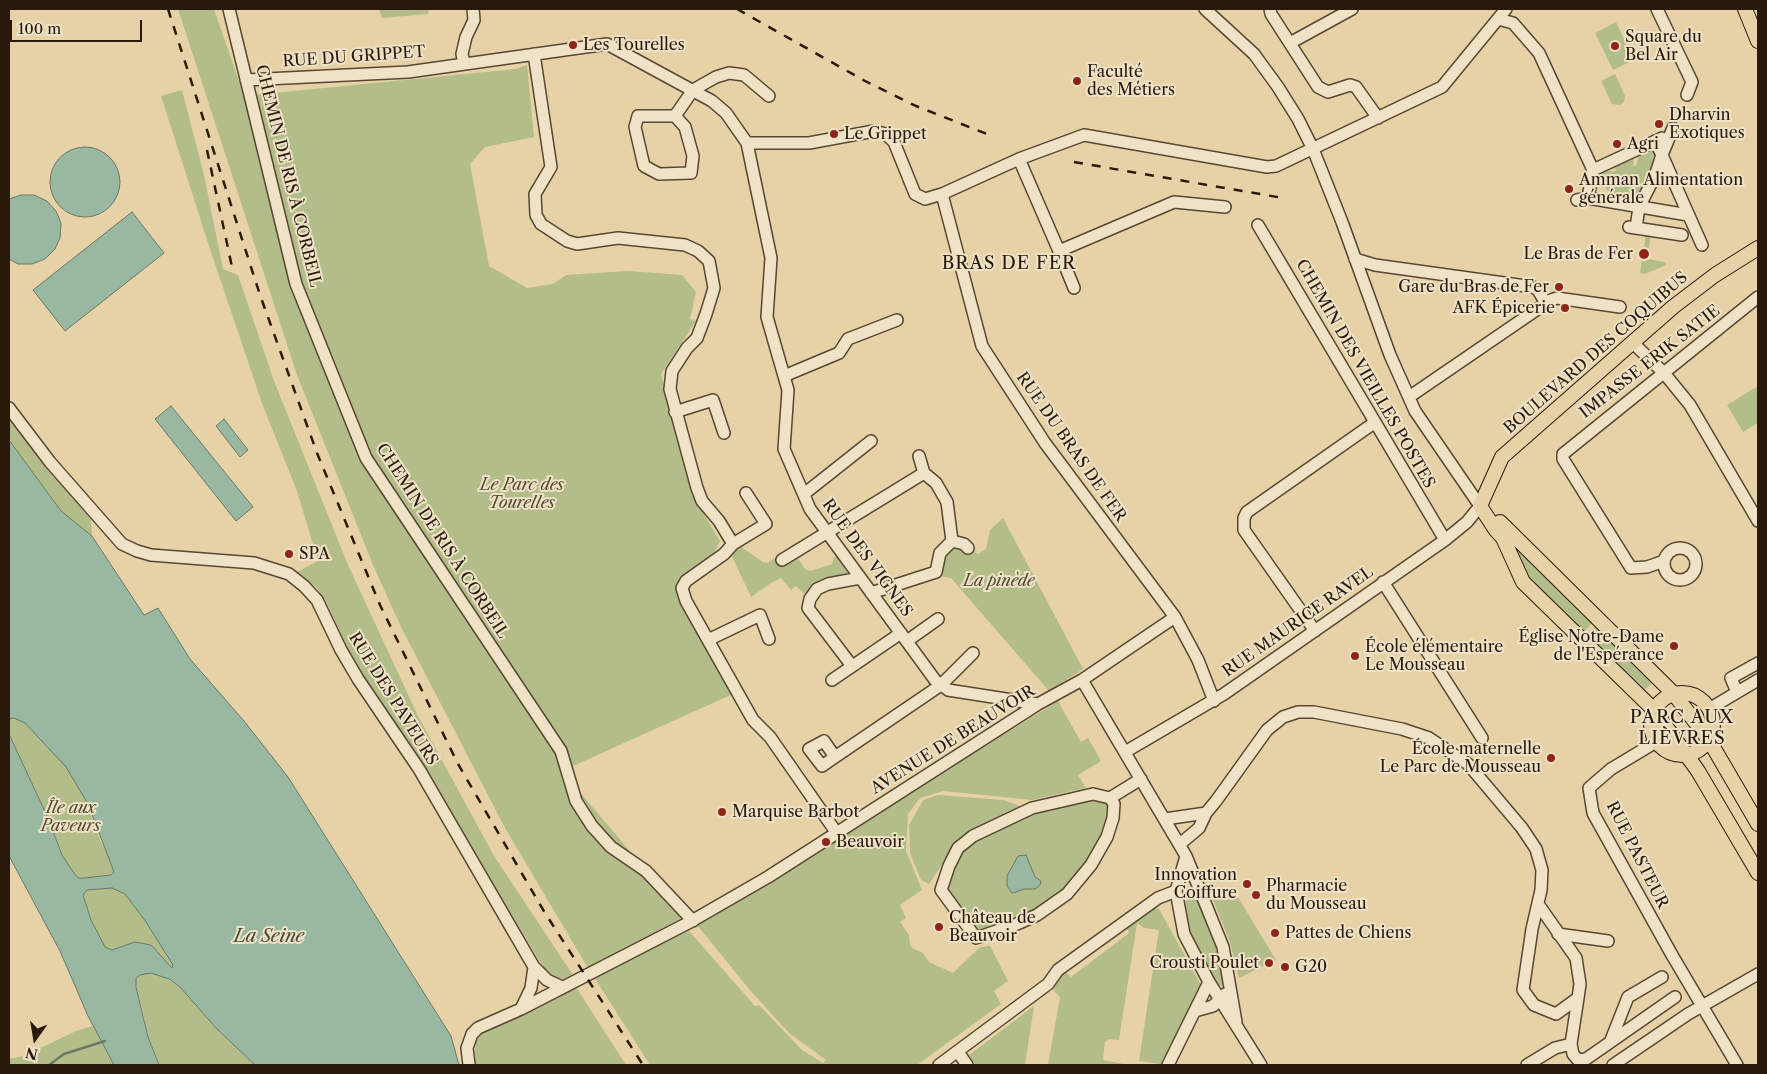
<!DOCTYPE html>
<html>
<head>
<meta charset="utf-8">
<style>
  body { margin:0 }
  #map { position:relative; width:1767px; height:1074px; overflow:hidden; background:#e7d2a7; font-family:"Libre Caslon Text",serif }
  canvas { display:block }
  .frame { position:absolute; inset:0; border:10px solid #29190b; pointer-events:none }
  .north { position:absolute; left:10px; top:1014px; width:50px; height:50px; -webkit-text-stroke:4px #efe2c6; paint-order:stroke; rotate:193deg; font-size:14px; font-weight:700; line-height:20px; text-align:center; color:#29190b }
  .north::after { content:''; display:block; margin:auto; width:18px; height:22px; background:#29190b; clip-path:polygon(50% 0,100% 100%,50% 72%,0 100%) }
  .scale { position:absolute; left:10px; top:20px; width:132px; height:22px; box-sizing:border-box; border:2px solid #29190b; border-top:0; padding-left:6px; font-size:15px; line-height:18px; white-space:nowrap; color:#29190b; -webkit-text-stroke:4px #efe2c6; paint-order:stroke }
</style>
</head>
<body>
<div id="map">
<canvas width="1767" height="1074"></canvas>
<div class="frame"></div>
<div class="north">N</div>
<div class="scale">100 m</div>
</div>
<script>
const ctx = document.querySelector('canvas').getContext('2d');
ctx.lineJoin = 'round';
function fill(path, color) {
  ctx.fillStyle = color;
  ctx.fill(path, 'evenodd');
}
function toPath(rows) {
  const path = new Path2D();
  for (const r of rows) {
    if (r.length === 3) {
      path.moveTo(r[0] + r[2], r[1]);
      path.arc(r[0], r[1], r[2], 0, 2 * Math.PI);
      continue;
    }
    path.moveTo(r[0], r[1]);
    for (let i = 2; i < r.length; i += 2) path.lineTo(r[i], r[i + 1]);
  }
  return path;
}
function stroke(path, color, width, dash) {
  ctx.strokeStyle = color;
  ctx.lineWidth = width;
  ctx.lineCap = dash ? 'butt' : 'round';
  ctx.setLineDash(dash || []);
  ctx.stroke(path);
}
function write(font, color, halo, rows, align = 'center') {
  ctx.font = font + ' "Libre Caslon Text",serif';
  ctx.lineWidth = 4;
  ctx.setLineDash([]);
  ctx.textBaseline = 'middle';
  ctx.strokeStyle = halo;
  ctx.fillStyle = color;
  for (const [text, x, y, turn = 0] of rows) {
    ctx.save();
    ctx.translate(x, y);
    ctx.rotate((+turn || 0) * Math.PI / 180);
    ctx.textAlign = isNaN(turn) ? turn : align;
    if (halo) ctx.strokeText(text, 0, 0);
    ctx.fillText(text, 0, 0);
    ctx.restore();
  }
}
fill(toPath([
  [178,9,214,9,244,96,515,69,527,65,534,137,485,147,470,164,489,266,527,288,553,284,566,275,628,271,682,275,696,292,690,319,696,321,661,374,694,498,720,541,711,559,680,581,735,693,562,771,628,849,645,876,685,916,588,968,505,828,401,627,373,565,297,375],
  [379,9,429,9,428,14,382,18],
  [1616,22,1634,60,1613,70,1595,33],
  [1615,74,1625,96,1624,102,1620,105,1612,104,1601,81],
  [182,90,204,175,223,269,238,275,274,381,348,565,418,716,494,856,573,975,563,979,555,977,544,968,414,753,354,661,326,601,317,588,297,572,318,561,297,491,263,406,209,246,161,96],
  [1651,150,1654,153,1653,175,1640,200,1631,199,1632,194,1628,194,1627,198,1611,196,1597,175,1608,170,1613,172,1617,170,1612,167,1634,157,1633,166,1636,166,1639,155],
  [1646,233,1651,234,1647,259,1665,262,1666,265,1645,274,1640,273],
  [1758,386,1758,423,1743,432,1727,405],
  [9,411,91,520,92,536,61,511,9,440],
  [1003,518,1083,669,1049,691,951,578,939,576,942,558,950,545,968,548,978,554,986,549,990,530],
  [1501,527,1594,621,1583,633,1524,575],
  [738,540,743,548,763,562,768,563,779,555,782,560,797,557,805,569,810,571,832,564,834,557,837,556,847,573,846,577,810,599,796,586,791,590,781,578,771,583,751,597,731,554],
  [1597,624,1655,681,1643,691,1586,635],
  [1058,701,1081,742,1088,738,1101,761,1078,775,1086,788,1032,800,944,791,920,798,908,814,906,851,922,890,900,905,906,918,900,922,909,935,910,944,912,948,923,953,929,962,953,973,980,947,990,946,1008,981,994,991,1001,1004,917,1065,650,1065,594,977,689,931,755,1006,759,1005,802,1050,823,1063,826,1060,789,1033,749,989,697,925],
  [14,718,25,722,47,745,66,767,84,796,101,842,111,861,114,872,111,875,78,878,64,859,48,818,9,734,9,719],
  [938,795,1003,800,1023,807,977,828,958,841,929,884,921,880,910,853,909,825,923,800],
  [1105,795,1113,818,1067,894,991,932,977,930,946,887,958,848,1007,819],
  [112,888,125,894,146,922,173,965,172,968,151,945,135,942,112,950,105,948,91,920,83,895,87,890],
  [1233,889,1276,960,1239,978,1230,942,1211,895],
  [1191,896,1200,900,1220,948,1224,986,1216,985,1187,930,1183,915,1185,902],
  [1153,908,1159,909,1201,985,1161,1064,1139,1061,1159,930,1144,928,1137,923,1119,1040,1109,1039,1105,1042,1103,1060,1129,1065,1048,1065,1060,997,1048,984,1066,972,1071,977,1129,933,1127,929],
  [143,973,159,974,180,987,216,1028,255,1065,159,1065,148,1037,142,1007,137,993,136,978],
  [576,987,626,1065,474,1065,476,1040,481,1033],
  [1034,1006,1025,1065,975,1065,969,1055],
  [93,1026,114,1065,9,1065,9,1059,24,1056,78,1030]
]), '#b3bd89');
const water = toPath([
  [85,182,35],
  [21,195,34,195,47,201,56,211,61,223,60,238,55,249,45,259,32,264,18,264,9,259,9,199,21,195],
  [132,212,164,253,65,331,33,290,132,212],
  [171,406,253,507,236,521,155,419,171,406],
  [224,419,248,450,240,457,216,426,224,419],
  [9,440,61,511,92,536,144,615,158,608,190,659,244,721,288,777,451,1036,459,1065,255,1065,216,1028,180,987,169,979,151,973,140,975,136,978,136,987,148,1037,159,1065,114,1065,88,1016,60,951,9,856,9,734,48,818,62,855,74,873,78,878,84,878,111,875,114,872,88,804,66,767,25,723,14,718,9,719,9,440],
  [112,888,125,894,146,922,173,965,172,968,151,945,135,942,112,950,105,947,91,920,83,895,87,890,112,888],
  [1026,855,1035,877,1041,881,1040,885,1035,889,1025,889,1012,893,1007,886,1007,876,1018,856,1026,855]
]);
fill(water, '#98b8a2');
stroke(water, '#6c7866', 1);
stroke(toPath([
  [49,1065,64,1054,105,1041]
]), '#6c7866', 2.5);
const minor = toPath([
  [229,9,296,284,366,458,561,751,576,801,592,826,611,847,646,871,693,921],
  [1270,9,1271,14,1318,87,1328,92,1350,85,1356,87,1378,118],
  [1657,9,1692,82,1687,95],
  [1498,19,1513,23,1539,53,1593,170],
  [1290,43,1352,9],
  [534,54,551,167,535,194,536,215,541,224,567,241,577,244,618,238,685,245,698,251,709,261,714,288,706,314,697,338,687,348,672,371,670,389,697,488,702,501,719,521,733,544,724,554,686,581,682,588,686,601,753,720,770,737,836,832],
  [464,63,462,54,466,37,474,20,473,9],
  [246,80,408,72,607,44,712,101,726,113,747,143,809,143,874,131,886,134,894,142,915,194,925,199,942,194,1019,159,1084,135,1267,167,1276,166,1442,87,1506,9],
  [675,116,685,127,693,156,691,173,659,174,644,166,635,127,638,116,675,116,693,90,716,77,729,73,744,75,769,96],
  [1673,128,1662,155,1702,245],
  [747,143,771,258,767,317,788,390,784,449,810,509,935,680,948,690,1038,704],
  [1019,159,1059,251,1174,202,1225,207],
  [1593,170,1662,138],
  [942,194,982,346,1045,443,1175,617,1198,660,1214,701],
  [1588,198,1593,170],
  [1577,200,1588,198,1688,215],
  [1258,225,1445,540],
  [1629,227,1682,235],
  [1636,228,1639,207,1655,176,1662,155,1655,141],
  [1059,251,1074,288],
  [1355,259,1375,265,1533,287,1538,290,1545,302,1542,306,1409,397],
  [1545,302,1557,298,1620,307],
  [1632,342,1664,373,1690,405,1758,521],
  [784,376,839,353,848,339,897,320],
  [9,408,50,462,122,544,137,551,151,555,254,563,289,574,304,586,317,600,341,650,358,679,419,769,534,967,547,980,562,987],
  [675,412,713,400,724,433],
  [804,494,871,441],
  [952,541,964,544,968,548],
  [733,544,766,524,746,493],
  [1680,564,16],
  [782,560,924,473],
  [1664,561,1647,567,1631,568,1563,459,1563,454,1758,297],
  [1383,582,1482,738],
  [871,593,936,572,940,553,952,541,947,502,936,483,924,473,919,456],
  [1315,631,1244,530,1244,518,1247,512,1374,423],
  [708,640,760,615,769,639],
  [907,641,938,619],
  [852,666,808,608,810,599,817,589,828,584,860,578],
  [832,680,901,633],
  [1082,680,1186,856,1223,947,1236,1022],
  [1737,692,1731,678,1758,663],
  [1709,709,1758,680],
  [1656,742,1611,769,1589,788,1593,813,1672,955,1737,1065],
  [1125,752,1224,694,1445,540,1467,522,1480,506,1415,411,1390,355,1342,222,1313,149,1298,119,1278,87,1254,54,1205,9],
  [835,757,824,741,809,749,822,766,835,757,941,685,973,653],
  [1093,794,1110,798,1114,804,1113,818,1107,837,1091,865,1067,894,1037,915,1017,924,976,938,941,890,949,866,958,848,973,836,1032,808,1093,794],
  [1110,798,1141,779],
  [1165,819,1206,813],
  [1180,844,1199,828,1206,813,1216,801,1267,730,1283,717,1298,712,1314,712,1402,729,1429,738,1468,764,1522,828,1536,849,1542,870,1541,890,1532,929,1523,990,1534,1005,1556,1014,1578,998,1580,984,1576,958,1538,904],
  [1186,856,1176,891,1184,934,1209,982,1261,1065],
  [1558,934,1608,941],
  [1578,998,1571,1044,1573,1054,1578,1060,1586,1059,1675,997],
  [521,1009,531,988,534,967],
  [1195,1011,1213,1006,1225,994],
  [1611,1040,1628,997,1662,977],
  [958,1052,967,1065],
  [469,1065,467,1048,472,1034,478,1028,521,1009,690,922,768,877,1038,704,1082,680,1175,617],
  [939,1065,1048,984,1058,970,1158,898,1176,891],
  [1168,1065,1209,982],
  [1527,1065,1555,1048,1571,1044],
  [1613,1065,1688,1014,1758,974]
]);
const major = toPath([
  [1745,9,1758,41],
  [1480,506,1495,529,1503,538,1523,582,1654,710,1698,771,1758,873],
  [1480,506,1502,457,1673,307,1715,275,1758,248],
  [1500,522,1674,694,1709,740,1758,824],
  [1682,724,31]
]);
stroke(minor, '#584732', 14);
stroke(major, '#29190b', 16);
stroke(minor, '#efe2c6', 11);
stroke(major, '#e7d2a7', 14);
stroke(toPath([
  [168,9,260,295,317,453,380,605,458,764,545,913,643,1065],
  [737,9,865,81,916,106,992,136],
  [207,150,232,267],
  [1074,162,1283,198]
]), '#29190b', 2.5, [9, 9]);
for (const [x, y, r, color] of [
  [573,45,5,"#8f2418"],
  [1615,46,5,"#8f2418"],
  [1077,81,5,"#8f2418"],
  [1659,124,5,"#8f2418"],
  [834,134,5,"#8f2418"],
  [1617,144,5,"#8f2418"],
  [1569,189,5,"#8f2418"],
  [1644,254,6,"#8f2418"],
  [1559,287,5,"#8f2418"],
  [1565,308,5,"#8f2418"],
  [289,554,5,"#8f2418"],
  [1674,646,5,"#8f2418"],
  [1355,656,5,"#8f2418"],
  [1551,758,5,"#8f2418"],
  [722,812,5,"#8f2418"],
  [826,842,5,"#8f2418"],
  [1247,884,5,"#8f2418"],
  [1256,895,5,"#8f2418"],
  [939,927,5,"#8f2418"],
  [1275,933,5,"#8f2418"],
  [1269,963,5,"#8f2418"],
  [1285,967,5,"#8f2418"]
]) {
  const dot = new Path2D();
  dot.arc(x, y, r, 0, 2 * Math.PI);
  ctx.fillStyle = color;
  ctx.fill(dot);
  stroke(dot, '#efe2c6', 2);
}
write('16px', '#29190b', '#efe2c6', [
  ["Square du",1625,37],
  ["Bel Air",1625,55],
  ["Les Tourelles",583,45],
  ["Faculté",1087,72],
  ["des Métiers",1087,90],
  ["Dharvin",1669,115],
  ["Exotiques",1669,133],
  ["Le Grippet",844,134],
  ["Agri",1627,144],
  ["Amman Alimentation",1579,180],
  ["générale",1579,198],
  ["Le Bras de Fer",1633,254,"right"],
  ["Gare du Bras de Fer",1549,287,"right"],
  ["AFK Épicerie",1555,308,"right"],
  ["SPA",299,554],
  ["Église Notre-Dame",1664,637,"right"],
  ["de l'Espérance",1664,655,"right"],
  ["École élémentaire",1365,647],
  ["Le Mousseau",1365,665],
  ["École maternelle",1541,749,"right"],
  ["Le Parc de Mousseau",1541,767,"right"],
  ["Marquise Barbot",732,812],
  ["Beauvoir",836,842],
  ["Innovation",1237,875,"right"],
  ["Coiffure",1237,893,"right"],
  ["Pharmacie",1266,886],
  ["du Mousseau",1266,904],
  ["Château de",949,918],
  ["Beauvoir",949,936],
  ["Pattes de Chiens",1285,933],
  ["Crousti Poulet",1259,963,"right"],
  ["G20",1295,967]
], 'left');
write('16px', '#29190b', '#efe2c6', [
  ["RUE DU GRIPPET",354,57,-4],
  ["CHEMIN DE RIS À CORBEIL",288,176,76],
  ["BOULEVARD DES COQUIBUS",1596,353,-41],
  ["IMPASSE ERIK SATIE",1650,362,-38],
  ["CHEMIN DES VIEILLES POSTES",1365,374,60],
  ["RUE DU BRAS DE FER",1071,447,55],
  ["CHEMIN DE RIS À CORBEIL",442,541,57],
  ["RUE DES VIGNES",867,558,54],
  ["RUE MAURICE RAVEL",1298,622,-35],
  ["RUE DES PAVEURS",393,699,58],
  ["AVENUE DE BEAUVOIR",953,740,-32],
  ["RUE PASTEUR",1637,855,63]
]);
write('italic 16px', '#524a31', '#efe2c6', [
  ["Le Parc des",522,485],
  ["Tourelles",522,503],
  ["La pinède",999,581],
  ["Île aux",71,808],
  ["Paveurs",71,826]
]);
ctx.letterSpacing = '1px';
write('18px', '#29190b', '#efe2c6', [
  ["BRAS DE FER",1009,264],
  ["PARC AUX",1682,718],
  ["LIÈVRES",1682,739]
]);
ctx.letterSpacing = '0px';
write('italic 18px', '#4a4938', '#efe2c6', [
  ["La Seine",269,937]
]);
</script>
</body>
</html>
